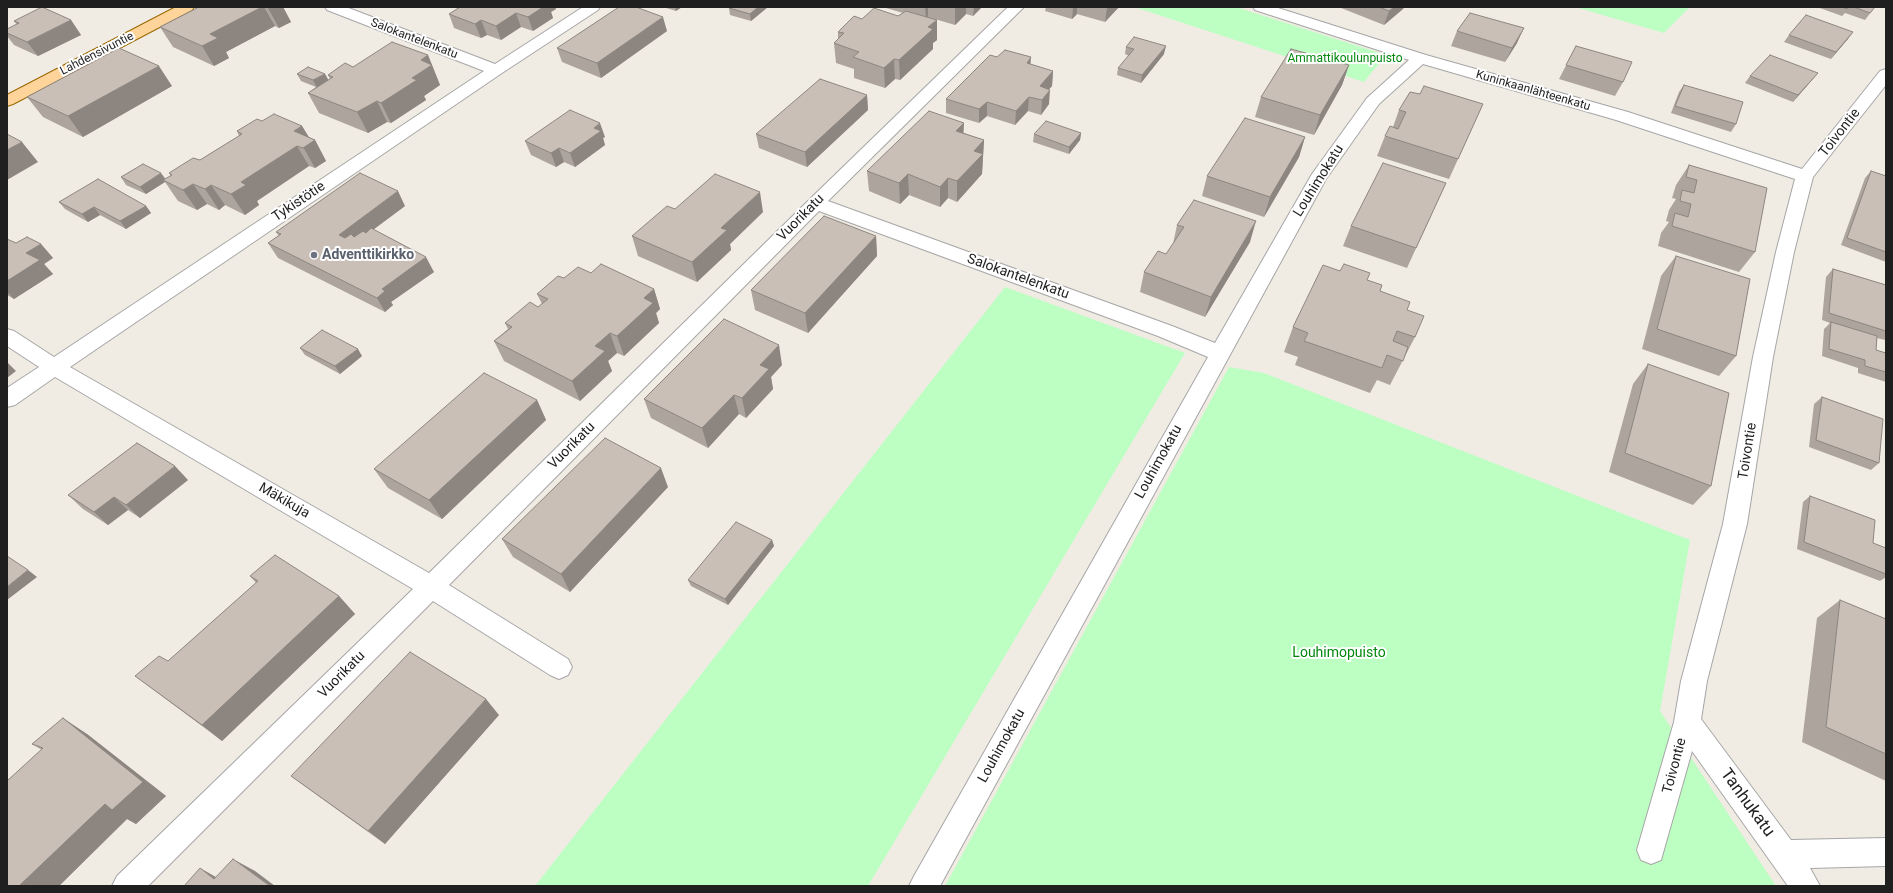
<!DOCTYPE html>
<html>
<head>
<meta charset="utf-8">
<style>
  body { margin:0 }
  #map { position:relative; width:1893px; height:893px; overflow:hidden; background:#f0ece4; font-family:Roboto,sans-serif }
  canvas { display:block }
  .frame { position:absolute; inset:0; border:8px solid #1f1f1f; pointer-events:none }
</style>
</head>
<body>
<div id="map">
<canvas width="1893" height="893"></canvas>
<div class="frame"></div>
</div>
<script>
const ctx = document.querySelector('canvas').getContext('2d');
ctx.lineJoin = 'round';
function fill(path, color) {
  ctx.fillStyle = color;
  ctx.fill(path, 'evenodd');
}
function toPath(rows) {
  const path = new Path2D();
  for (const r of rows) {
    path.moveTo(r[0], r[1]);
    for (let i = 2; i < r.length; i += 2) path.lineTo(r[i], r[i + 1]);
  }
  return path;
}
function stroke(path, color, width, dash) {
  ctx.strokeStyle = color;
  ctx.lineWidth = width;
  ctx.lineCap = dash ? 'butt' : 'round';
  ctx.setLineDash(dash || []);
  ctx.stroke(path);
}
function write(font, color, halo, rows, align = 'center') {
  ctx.font = font + ' Roboto,sans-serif';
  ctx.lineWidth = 4;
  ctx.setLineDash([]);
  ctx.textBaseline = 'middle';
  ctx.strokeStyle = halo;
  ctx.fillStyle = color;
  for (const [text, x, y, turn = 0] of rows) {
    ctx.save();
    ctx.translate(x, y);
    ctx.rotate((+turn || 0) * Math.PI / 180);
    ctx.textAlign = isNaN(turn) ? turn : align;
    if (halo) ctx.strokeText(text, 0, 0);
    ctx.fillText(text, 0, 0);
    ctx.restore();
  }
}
fill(toPath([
  [1134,7,1236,7,1386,55,1364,82],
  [1575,7,1690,7,1664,33],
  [1005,287,1185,353,868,886,535,886],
  [1229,367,1264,373,1690,540,1660,711,1776,886,945,886]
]), '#bdfec3');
const minor = toPath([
  [325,7,346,7,495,64,583,7,600,7,598,10,502,73,70,367,429,573,810,199,1008,7,1024,7,828,201,1172,326,1215,343,1312,174,1367,98,1409,60,1255,10,1253,7,1275,7,1426,55,1628,112,1802,169,1880,71,1886,69,1886,85,1813,177,1794,252,1773,357,1747,524,1707,681,1701,719,1791,840,1886,838,1886,866,1810,868,1820,886,1788,886,1692,751,1661,860,1651,864,1641,860,1637,850,1674,722,1681,681,1723,524,1753,357,1776,252,1795,179,1616,120,1423,64,1379,104,1326,179,940,886,909,886,914,876,1208,357,1158,336,819,211,449,585,568,659,572,667,568,675,559,679,550,675,433,601,148,886,112,886,117,876,413,589,55,377,15,405,7,407,7,388,39,367,7,346,7,329,14,331,54,357,484,71,327,10,325,7]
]);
const major = toPath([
  [176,7,194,7,192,10,13,104,7,106,7,95,176,7]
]);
stroke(minor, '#a6a6a6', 2);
stroke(major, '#996800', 2);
fill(minor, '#fff');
fill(major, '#ffd49a');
fill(toPath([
  [199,7,283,7,291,22,279,28,275,26,226,52,229,58,214,66,173,47,160,27],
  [460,7,555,7,556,9,551,12,553,18,533,31,521,27,501,40,487,35,481,38,454,28,449,14],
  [663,7,682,7,676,11],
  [730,7,768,7,751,21,730,15,729,8],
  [886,7,982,7,973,16,966,14,955,25,928,17,937,20,937,40,933,43,933,49,900,80,895,79,885,88,854,78,854,69,836,63,834,43,838,39,838,32,862,19,898,16,903,13,886,8],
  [1046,7,1119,7,1105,22,1077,14,1072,19,1045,11],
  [1342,7,1404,7,1403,9,1384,25,1341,8],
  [1817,7,1875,7,1865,20,1845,13,1842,16],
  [71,20,81,35,38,56,14,45,7,36,7,29,17,25,14,21],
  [667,31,601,78,562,62,557,48],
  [1457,31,1517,43,1505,62,1451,46],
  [1853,32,1831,59,1784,42,1789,35],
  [1576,46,1623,82,1615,96,1559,79],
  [1126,47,1164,54,1141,83,1117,75,1118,68,1129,56,1125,54],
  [428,55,440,85,424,96,426,100,391,123,387,122,368,133,319,113,308,93,316,87,301,81,297,74,325,74,328,80,330,79,328,75,353,67],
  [997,57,1030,64,1053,71,1052,86,1049,89,1049,104,1041,115,1028,111,1015,125,987,116,979,123,946,113,946,99],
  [1349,65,1342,85,1314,135,1255,117,1261,97],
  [1818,73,1812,80,1793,102,1745,83,1750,76],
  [1684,85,1736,124,1731,132,1671,113,1679,92],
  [172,86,83,137,43,117,27,97],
  [1420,94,1483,104,1449,179,1377,156,1385,136,1393,127,1399,110],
  [867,95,868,110,807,167,759,148,756,134],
  [262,121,302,126,309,138,315,140,326,161,315,168,309,166,257,201,259,205,245,215,225,205,219,210,207,204,197,210,178,201,165,182,146,194,126,185,121,177,165,179,171,176,169,173,200,160,239,136,237,131],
  [964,133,984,140,982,174,957,202,948,198,940,207,909,195,900,204,869,191,867,171],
  [1081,133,1080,140,1069,154,1033,142,1034,134],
  [605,137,603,138,605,145,575,167,564,162,556,167,531,155,525,141],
  [1305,137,1299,157,1264,217,1202,196,1207,176],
  [1689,165,1755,252,1739,272,1658,246,1661,233,1669,222,1666,221,1669,210,1676,199,1672,198,1676,185],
  [1871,171,1886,176,1886,262,1841,245,1865,178],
  [1446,183,1407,268,1343,246,1351,226],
  [59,202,146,206,151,213,126,229,100,215,88,222,65,209],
  [405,206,373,230,434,272,391,302,393,305,385,312,278,258,268,243,279,236,276,232],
  [675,209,763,212,730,244,731,250,697,282,638,256,632,236],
  [1177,225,1250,242,1205,317,1140,292,1144,272,1166,254,1173,244],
  [876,236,877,256,808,333,755,310,751,290],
  [7,239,16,243,41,244,53,258,44,264,53,274,14,299,7,295],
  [1676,256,1736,356,1719,376,1642,349,1661,276],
  [1833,269,1886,285,1886,339,1885,340,1877,338,1876,350,1886,353,1886,382,1858,373,1858,368,1822,356,1824,329,1830,323,1822,320,1826,277],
  [1340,271,1367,280,1380,291,1407,310,1415,337,1390,385,1377,380,1370,393,1295,365,1298,357,1284,352,1293,327],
  [591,273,654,289,660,309,656,313,659,323,624,356,617,353,608,361,612,371,580,401,504,361,494,341,508,329,505,323,538,307,542,304,537,294,564,278],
  [300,348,362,356,340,374,305,355],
  [1648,364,1711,486,1693,505,1609,472,1633,384],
  [782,365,771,377,773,389,746,418,739,414,708,448,651,418,644,399],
  [1822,397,1879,463,1871,470,1809,447,1814,404],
  [537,400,546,420,442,519,388,488,374,469],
  [188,480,140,518,128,510,108,525,83,509,68,495],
  [668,487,570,592,513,557,502,539],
  [1810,496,1873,543,1886,548,1886,577,1880,581,1797,549,1803,502],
  [772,540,774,546,728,605,691,586,688,580],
  [250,576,339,596,355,614,222,741,135,676,168,661,256,583],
  [1840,600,1886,619,1886,781,1802,742,1817,618],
  [499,715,385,844,310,790,291,776],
  [87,734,166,796,136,824,127,819,59,886,7,886,7,779,8,780,42,750,32,744]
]), '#ada49d');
fill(toPath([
  [262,7,264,7,275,26,226,52,229,58,214,66,202,46,210,34],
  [270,7,283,7,291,22,279,28,268,8],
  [543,7,555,7,556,9,551,12,553,18,533,31,528,17],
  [675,7,682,7,676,11],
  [758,7,768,7,751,21,750,14],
  [925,7,928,7,928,17,926,20],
  [955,7,966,7,966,14,955,25],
  [974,7,982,7,973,16],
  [1073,7,1077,7,1077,14,1072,19],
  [1108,7,1119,7,1105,22,1107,8],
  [1394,7,1404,7,1403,9,1384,25,1389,11],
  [516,13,521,27,501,40,496,26],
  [663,17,667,31,601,78,597,63],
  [71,20,81,35,38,56,27,42],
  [481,20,487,35,481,38,475,24],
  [937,20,937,40,933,43,933,49,900,80,899,60,928,27],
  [1524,28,1517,43,1505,62,1512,48],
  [1853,32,1848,39,1831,59,1836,52],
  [1166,46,1164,54,1141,83,1142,75],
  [428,55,440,85,424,96,426,100,391,123,381,103,412,78,421,60],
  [1031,57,1030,72,1027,63],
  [894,59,895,79,885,88,884,68],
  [1349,65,1342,85,1314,135,1320,115],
  [159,66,172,86,83,137,68,116],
  [1053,71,1052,86,1039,100,1040,86],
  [1818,73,1812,80,1793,102,1798,95],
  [325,74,329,81,317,88,313,80],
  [1050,90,1049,104,1041,115,1042,100],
  [867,95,868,110,807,167,805,152],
  [1029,97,1028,111,1015,125,1016,111],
  [377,101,387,122,368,133,357,112],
  [987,102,987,116,979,123,979,109],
  [600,123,605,137,603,138,605,145,575,167,570,153,594,128],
  [964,123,963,144,956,131],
  [302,126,312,142,315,140,326,161,315,168,294,131],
  [1081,133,1080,140,1069,154,1069,147],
  [1305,137,1299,157,1264,217,1270,197],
  [984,140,982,174,957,202,957,181,974,151],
  [22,142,38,162,7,180,7,150],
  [297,146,309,166,257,201,259,205,245,215,231,194,241,182],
  [559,148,564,162,556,167,551,153],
  [161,173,167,181,163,180,165,182,146,194,140,187],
  [908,174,909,195,900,204,899,183],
  [948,178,948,198,940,207,940,187],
  [193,184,207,204,197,210,183,190],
  [211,185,225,205,219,210,205,189],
  [398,191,405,206,347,249,339,235],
  [760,192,763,212,730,244,731,250,697,282,692,262,721,228],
  [146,206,151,213,126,229,120,221],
  [94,207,100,215,88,222,82,214],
  [1256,221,1250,242,1205,317,1211,297],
  [876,236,877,256,808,333,805,313],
  [41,244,53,258,44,264,53,274,14,299,7,292,7,281,26,253],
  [426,257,434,272,391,302,393,305,385,312,377,298,382,289],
  [654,289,660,309,656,313,659,323,624,356,617,336,644,298],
  [610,333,617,353,608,361,612,371,580,401,572,381,595,346],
  [779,345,782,365,771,377,773,389,746,418,742,398,760,365],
  [358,349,362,356,340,374,335,366],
  [7,362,16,371,7,378],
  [734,395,739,414,708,448,702,428],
  [537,400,546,420,442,519,429,500],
  [175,466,188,480,140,518,126,505],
  [661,468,668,487,570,592,561,574],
  [114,497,128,510,108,525,94,512],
  [772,540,774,546,728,605,725,599],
  [28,570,37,577,7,600,7,587],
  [339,596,355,614,222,741,202,725],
  [486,699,499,715,385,844,368,831],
  [63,718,87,734,166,796,136,824,127,819,59,886,19,886],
  [233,859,255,871,275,886,270,886],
  [200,868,223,881,214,879]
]), '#8d8680');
const building = toPath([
  [42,7,71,20,27,42,7,33,7,29,19,23,14,21,42,7],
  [199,7,262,7,210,34,218,38,202,46,160,27,199,7],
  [460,7,543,7,528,17,516,13,496,26,481,20,475,24,449,14,460,7],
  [619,7,636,7,663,17,597,63,557,48,619,7],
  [730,7,758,7,750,14,729,8,730,7],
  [1379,7,1394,7,1389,11,1379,7],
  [1842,7,1849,7,1847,9,1842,7],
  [1854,7,1875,7,1870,13,1854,7],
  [874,8,898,16,906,11,937,20,928,27,933,29,899,60,894,59,884,68,853,57,859,52,834,43,844,33,838,32,854,16,862,19,874,8],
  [1470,13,1524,28,1512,48,1457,31,1470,13],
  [1806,15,1853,32,1836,52,1789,35,1806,15],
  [1134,37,1166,46,1142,75,1118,68,1134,49,1126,47,1134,37],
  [392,42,428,55,421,60,432,65,412,78,417,80,381,103,377,101,357,112,308,93,333,77,328,75,345,63,353,67,392,42],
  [1576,46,1632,62,1623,82,1566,65,1576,46],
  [119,48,159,66,68,116,27,97,119,48],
  [1291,49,1349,65,1320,115,1261,97,1291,49],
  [1005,50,1031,57,1027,63,1053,71,1040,86,1050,90,1042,100,1029,97,1016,111,987,102,979,109,946,99,990,55,997,57,1005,50],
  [1770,55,1818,73,1798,95,1750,76,1770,55],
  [308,67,325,74,313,80,297,74,308,67],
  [820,79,867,95,805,152,756,134,820,79],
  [1684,85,1743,102,1736,124,1675,106,1684,85],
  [1424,86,1483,104,1458,159,1385,136,1390,126,1398,129,1406,112,1399,110,1410,92,1420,94,1424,86],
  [570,110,600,123,594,128,601,131,570,153,559,148,551,153,525,141,570,110],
  [929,111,964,123,956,131,984,140,974,151,983,154,957,181,948,178,940,187,908,174,899,183,867,171,929,111],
  [274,114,302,126,294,131,315,140,303,148,297,146,241,182,246,185,231,194,211,185,205,189,193,184,183,190,163,180,172,175,169,173,193,158,200,160,242,134,237,131,257,119,262,121,274,114],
  [1245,118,1305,137,1270,197,1207,176,1245,118],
  [1046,121,1081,133,1069,147,1034,134,1046,121],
  [7,134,22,142,7,150,7,134],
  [1383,163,1446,183,1416,248,1351,226,1383,163],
  [143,164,161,173,140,187,121,177,143,164],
  [1689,165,1767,188,1755,252,1672,226,1675,213,1688,217,1691,204,1680,201,1682,190,1694,193,1697,180,1686,177,1689,165],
  [1871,171,1886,176,1886,252,1847,238,1871,171],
  [360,173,398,191,339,235,345,238,351,234,354,237,363,231,366,233,371,228,426,257,382,289,385,291,377,298,268,243,281,234,276,232,360,173],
  [715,174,760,192,721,228,727,230,692,262,632,236,667,206,675,209,715,174],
  [98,179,146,206,120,221,94,207,82,214,59,202,98,179],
  [1194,200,1256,221,1211,297,1144,272,1158,251,1166,254,1184,227,1177,225,1194,200],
  [824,216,876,236,805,313,751,290,824,216],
  [27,237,41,244,26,253,40,260,7,281,7,239,16,243,27,237],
  [1676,256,1750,279,1736,356,1657,329,1676,256],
  [601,264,654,289,644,298,653,303,617,336,610,333,595,346,605,351,572,381,494,341,512,327,505,323,530,302,538,307,548,299,537,294,558,276,564,278,578,267,591,273,601,264],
  [1344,264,1370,273,1367,280,1382,285,1380,291,1410,302,1407,310,1424,316,1415,337,1397,331,1393,341,1408,347,1403,361,1387,355,1382,368,1304,341,1308,333,1293,327,1323,265,1340,271,1344,264],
  [1833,269,1886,285,1886,331,1829,313,1833,269],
  [724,319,779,345,760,365,769,369,742,398,734,395,702,428,644,399,724,319],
  [1831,322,1877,336,1876,350,1886,353,1886,372,1865,366,1865,360,1829,349,1831,322],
  [322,330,358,349,335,366,300,348,322,330],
  [1648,364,1729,393,1711,486,1625,453,1648,364],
  [484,373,537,400,429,500,374,469,484,373],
  [1822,397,1883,419,1879,463,1816,440,1822,397],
  [605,438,661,468,561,574,502,539,605,438],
  [137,443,175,466,126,505,114,497,94,512,68,495,137,443],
  [1810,496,1875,520,1873,543,1886,548,1886,574,1804,542,1810,496],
  [736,522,772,540,725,599,688,580,736,522],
  [275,555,339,596,202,725,135,676,159,656,168,661,258,581,250,576,275,555],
  [7,556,28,570,7,587,7,556],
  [1840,600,1886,619,1886,754,1826,727,1840,600],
  [410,652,486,699,368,831,291,776,410,652],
  [63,718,143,782,112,810,105,804,19,886,7,886,7,781,43,748,32,744,63,718],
  [233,859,270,886,184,886,200,868,214,879,233,859]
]);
fill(building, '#c9bfb7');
stroke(building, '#8d8680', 1);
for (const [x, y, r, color] of [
  [314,255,4,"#6b7280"]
]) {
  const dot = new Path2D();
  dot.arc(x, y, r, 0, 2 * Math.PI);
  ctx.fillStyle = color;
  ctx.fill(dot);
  stroke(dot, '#fff', 1.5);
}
write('12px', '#1f1f1f', '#fff', [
  ["Salokantelenkatu",414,39,21],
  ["Lahdensivuntie",97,54,-27],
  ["Kuninkaanlähteenkatu",1533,91,16]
]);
write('12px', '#02880e', '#fff', [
  ["Ammattikoulunpuisto",1345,59]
]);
write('14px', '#1f1f1f', '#fff', [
  ["Toivontie",1840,133,-52],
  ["Louhimokatu",1319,181,-58],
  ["Tykistötie",299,202,-34],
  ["Vuorikatu",801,218,-45],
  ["Salokantelenkatu",1018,277,20],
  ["Vuorikatu",572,446,-45],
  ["Toivontie",1748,451,-81],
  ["Louhimokatu",1159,462,-61],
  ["Mäkikuja",284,501,30],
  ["Vuorikatu",342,675,-45],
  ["Louhimokatu",1002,746,-61],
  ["Toivontie",1675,766,-75]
]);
write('bold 14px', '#5b616d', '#fff', [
  ["Adventtikirkko",322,255]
], 'left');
write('14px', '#02880e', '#fff', [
  ["Louhimopuisto",1339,653]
]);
write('17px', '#1f1f1f', '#fff', [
  ["Tanhukatu",1747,803,54]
]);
</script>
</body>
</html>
